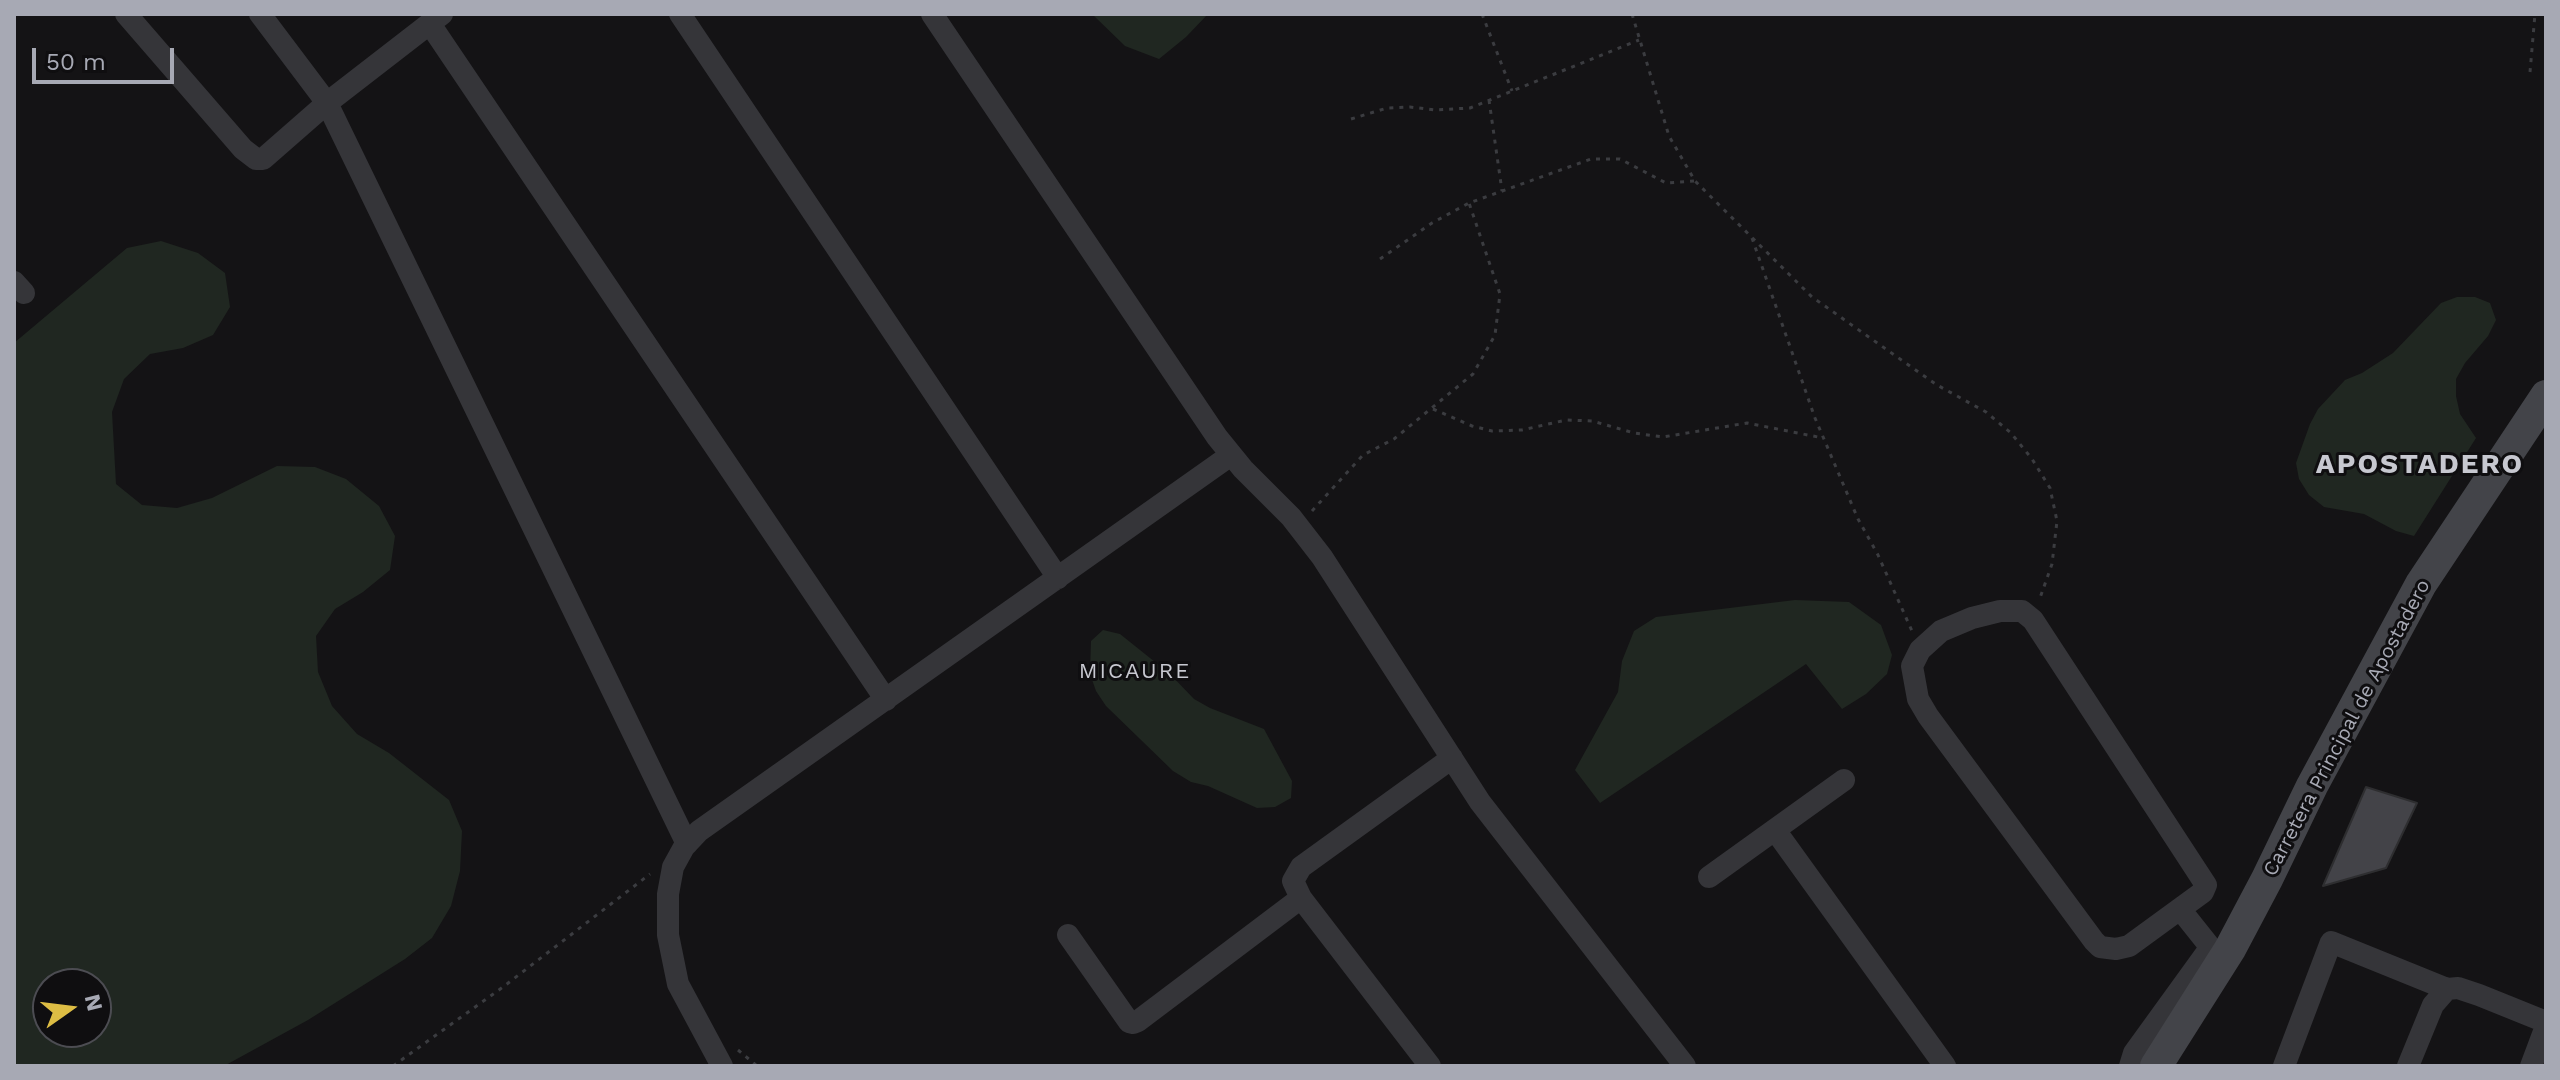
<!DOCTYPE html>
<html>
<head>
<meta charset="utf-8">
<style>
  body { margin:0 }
  #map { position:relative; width:2560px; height:1080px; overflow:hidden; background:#141315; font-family:"Work Sans",sans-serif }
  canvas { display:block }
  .frame { position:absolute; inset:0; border:16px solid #a7a9b4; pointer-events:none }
  .north { position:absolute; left:32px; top:968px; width:80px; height:80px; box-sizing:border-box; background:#0f0e10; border:2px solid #4c4c52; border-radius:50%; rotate:76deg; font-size:22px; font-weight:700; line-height:32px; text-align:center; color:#a7a9b4 }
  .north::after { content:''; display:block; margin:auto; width:28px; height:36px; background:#ddbd44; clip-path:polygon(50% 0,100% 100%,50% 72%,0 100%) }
  .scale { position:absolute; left:32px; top:48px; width:142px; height:36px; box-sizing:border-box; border:4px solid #a7a9b4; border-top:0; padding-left:10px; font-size:24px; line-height:28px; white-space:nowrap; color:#a7a9b4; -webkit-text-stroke:6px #0f0e10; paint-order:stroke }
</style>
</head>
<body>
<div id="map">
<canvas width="2560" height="1080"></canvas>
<div class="frame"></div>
<div class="north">N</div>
<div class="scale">50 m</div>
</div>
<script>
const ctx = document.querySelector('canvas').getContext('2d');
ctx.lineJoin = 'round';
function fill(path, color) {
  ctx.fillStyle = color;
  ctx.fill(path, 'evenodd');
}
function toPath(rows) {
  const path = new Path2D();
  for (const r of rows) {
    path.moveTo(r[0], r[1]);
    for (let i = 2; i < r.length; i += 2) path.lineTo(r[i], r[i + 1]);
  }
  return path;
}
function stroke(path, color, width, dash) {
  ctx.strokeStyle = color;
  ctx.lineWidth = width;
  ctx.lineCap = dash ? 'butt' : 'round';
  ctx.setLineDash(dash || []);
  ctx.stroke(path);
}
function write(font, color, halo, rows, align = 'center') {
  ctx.font = font + ' "Work Sans",sans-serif';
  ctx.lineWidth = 6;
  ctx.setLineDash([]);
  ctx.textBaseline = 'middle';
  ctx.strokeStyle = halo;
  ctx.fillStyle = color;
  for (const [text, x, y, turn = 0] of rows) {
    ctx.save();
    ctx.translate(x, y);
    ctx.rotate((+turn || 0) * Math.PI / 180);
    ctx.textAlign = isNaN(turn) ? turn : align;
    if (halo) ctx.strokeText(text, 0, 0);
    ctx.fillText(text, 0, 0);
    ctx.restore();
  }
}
fill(toPath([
  [1092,14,1208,14,1186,37,1159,59,1125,46],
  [161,241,198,253,225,273,230,307,213,335,183,348,150,354,124,379,112,412,116,484,142,505,177,508,212,498,277,466,315,467,346,479,379,506,395,536,390,570,363,592,335,609,316,636,318,672,332,706,357,734,389,753,449,800,462,831,460,871,451,906,432,938,405,959,308,1020,224,1066,14,1066,14,343,127,248],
  [48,984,96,984,96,1032,48,1032],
  [2457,297,2475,297,2490,303,2496,320,2488,336,2465,363,2456,379,2456,396,2460,414,2476,438,2414,536,2396,531,2364,514,2324,507,2309,495,2299,479,2296,463,2310,424,2318,409,2345,380,2362,373,2393,353,2441,303],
  [1795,600,1849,602,1881,625,1892,655,1887,674,1866,694,1842,709,1806,664,1600,803,1575,770,1618,692,1622,661,1634,631,1656,617],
  [1103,630,1120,634,1170,674,1194,699,1210,708,1264,729,1292,781,1291,798,1275,807,1257,808,1208,786,1191,782,1173,771,1106,706,1096,691,1090,674,1091,641]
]), '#202721');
const building = toPath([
  [2366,787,2417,803,2386,868,2323,886,2366,787]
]);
fill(building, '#434348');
stroke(building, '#2e2e30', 2);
stroke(toPath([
  [1482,14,1512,91],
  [1632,14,1669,136,1695,181,1812,297,1937,385,1986,412,2011,433,2032,459,2050,488,2057,521,2052,564,2040,598],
  [2530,72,2535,14],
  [1489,100,1502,191],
  [1351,119,1387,108,1410,107,1435,110,1470,108,1639,40],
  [1752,238,1815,418,1858,519,1878,555,1912,631],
  [1380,259,1432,223,1469,203,1591,159,1620,159,1666,183,1694,181],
  [1433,409,1472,426,1492,431,1522,430,1566,420,1592,421,1634,433,1663,437,1747,423,1823,438],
  [1312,511,1363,455,1394,439,1473,374,1495,335,1500,294,1469,203],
  [738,1050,757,1066],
  [393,1066,503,987,650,874]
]), '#3b3c40', 3, [4, 6]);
stroke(toPath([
  [126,14,243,149,256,159,263,159,327,103,442,14],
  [260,14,327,103,687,844],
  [680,14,1058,578],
  [932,14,1217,437,1243,469,1291,517,1322,557,1480,802,1685,1066],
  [430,24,886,700],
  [14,282,24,293],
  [2000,611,2022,611,2033,620,2206,885,2203,892,2129,946,2116,949,2100,947,2094,941,1928,716,1918,699,1912,666,1920,650,1941,631,1972,618,2000,611],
  [1775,830,1945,1066],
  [1709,877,1844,780],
  [2180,909,2219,958],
  [1068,935,1129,1022,1133,1023,1138,1021,1301,898],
  [722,1066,678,984,668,935,668,894,673,867,684,847,699,831,1231,455],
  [1430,1066,1301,898,1293,881,1301,867,1452,758],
  [2130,1066,2134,1053,2210,948],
  [2284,1066,2331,942,2447,989,2458,988,2479,995,2546,1022],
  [2408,1066,2433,1005,2447,989],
  [2531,1066,2546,1026]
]), '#353539', 22);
stroke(toPath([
  [2156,1066,2230,949,2267,879,2312,786,2421,584,2546,396]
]), '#434449', 32);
write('20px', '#a7a9b4', '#0f0e10', [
  ["Carretera Principal de Apostadero",2347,728,-62]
]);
ctx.letterSpacing = '2px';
write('22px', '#c7c8d0', '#0f0e10', [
  ["MICAURE",1135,672]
]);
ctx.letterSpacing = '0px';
ctx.letterSpacing = '2px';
write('bold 28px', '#c7c8d0', '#0f0e10', [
  ["APOSTADERO",2420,465]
]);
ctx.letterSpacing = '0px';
</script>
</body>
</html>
